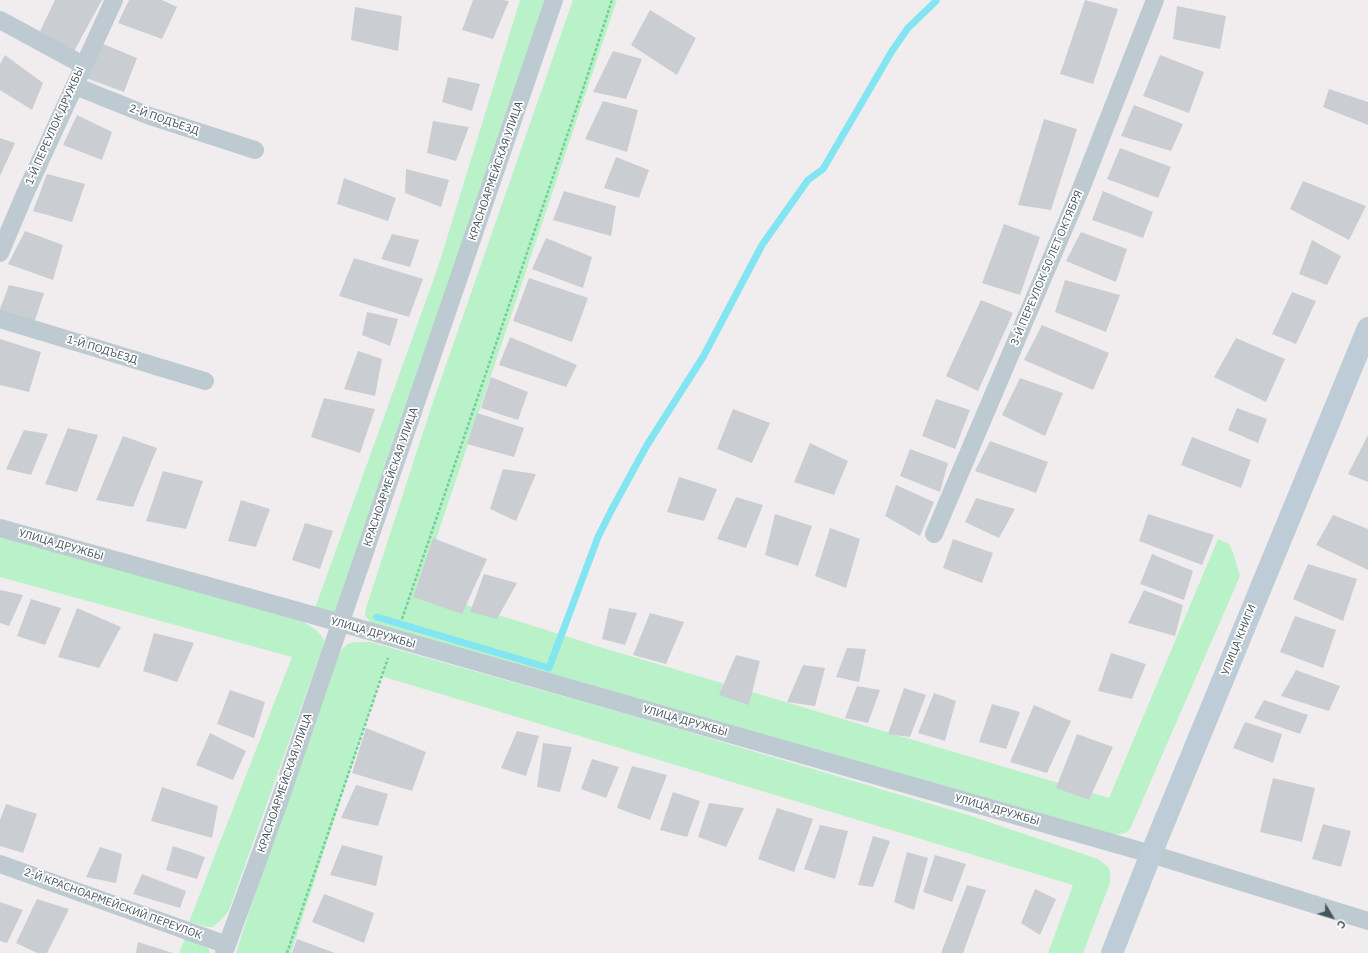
<!DOCTYPE html>
<html>
<head>
<meta charset="utf-8">
<style>
  body { margin:0 }
  #map { position:relative; width:1368px; height:953px; overflow:hidden; background:#f1edee; font-family:"IBM Plex Sans",sans-serif }
  canvas { display:block }
  .north { position:absolute; left:1312px; top:897px; width:40px; height:40px; -webkit-text-stroke:3px #fff; paint-order:stroke; rotate:128deg; font-size:11px; font-weight:700; line-height:16px; text-align:center; color:#45545c }
  .north::after { content:''; display:block; margin:auto; width:14px; height:18px; background:#45545c; clip-path:polygon(50% 0,100% 100%,50% 72%,0 100%) }
</style>
</head>
<body>
<div id="map">
<canvas width="1368" height="953"></canvas>
<div class="north">С</div>
</div>
<script>
const ctx = document.querySelector('canvas').getContext('2d');
ctx.lineJoin = 'round';
function fill(path, color) {
  ctx.fillStyle = color;
  ctx.fill(path, 'evenodd');
}
function toPath(rows) {
  const path = new Path2D();
  for (const r of rows) {
    path.moveTo(r[0], r[1]);
    for (let i = 2; i < r.length; i += 2) path.lineTo(r[i], r[i + 1]);
  }
  return path;
}
function stroke(path, color, width, dash) {
  ctx.strokeStyle = color;
  ctx.lineWidth = width;
  ctx.lineCap = dash ? 'butt' : 'round';
  ctx.setLineDash(dash || []);
  ctx.stroke(path);
}
function write(font, color, halo, rows, align = 'center') {
  ctx.font = font + ' "IBM Plex Sans",sans-serif';
  ctx.lineWidth = 3.5;
  ctx.setLineDash([]);
  ctx.textBaseline = 'middle';
  ctx.strokeStyle = halo;
  ctx.fillStyle = color;
  for (const [text, x, y, turn = 0] of rows) {
    ctx.save();
    ctx.translate(x, y);
    ctx.rotate((+turn || 0) * Math.PI / 180);
    ctx.textAlign = isNaN(turn) ? turn : align;
    if (halo) ctx.strokeText(text, 0, 0);
    ctx.fillText(text, 0, 0);
    ctx.restore();
  }
}
fill(toPath([
  [520,0,555,0,339,614,314,611,438,267],
  [573,0,617,0,419,590,600,647,1109,798,1218,539,1229,544,1233,552,1240,576,1130,829,1125,833,1114,835,373,624,365,616,366,608,431,408],
  [0,536,302,621,316,630,321,635,324,640,323,646,229,910,224,917,213,927,208,927,189,922,292,657,0,577],
  [356,642,370,642,641,718,968,815,1098,859,1109,868,1110,873,1110,883,1083,953,1048,953,1073,885,381,676,291,953,236,953,292,778,338,655,345,646,350,643],
  [185,938,204,945,209,949,210,953,179,953]
]), '#b9f1c9');
stroke(toPath([
  [377,617,549,668,598,537,611,511,647,445,703,357,762,245,808,180,823,169,892,51,908,28,936,1]
]), '#83e5f1', 7);
fill(toPath([
  [55,0,102,0,73,53,40,31],
  [129,0,162,0,177,7,162,39,118,23],
  [473,0,502,0,509,1,493,39,462,30],
  [1085,0,1118,9,1093,84,1060,74],
  [1177,6,1226,16,1220,49,1173,39],
  [355,7,402,16,398,51,351,40],
  [650,10,696,38,677,75,631,45],
  [103,44,137,58,124,92,86,78],
  [613,51,642,59,626,99,593,92],
  [5,55,43,83,32,110,0,90,0,64],
  [1160,55,1204,72,1189,113,1143,96],
  [448,77,480,84,472,111,442,102],
  [1329,89,1368,102,1368,125,1323,107],
  [603,101,638,110,627,152,585,139],
  [1134,105,1183,124,1171,151,1121,136],
  [77,115,112,132,102,160,63,145],
  [1044,119,1077,129,1051,210,1018,205],
  [433,121,469,127,456,161,427,153],
  [0,138,15,143,0,176],
  [1120,148,1171,167,1158,198,1107,179],
  [616,157,649,170,639,198,604,188],
  [406,169,449,180,441,207,405,193],
  [47,174,85,184,72,222,33,211],
  [344,178,396,198,388,221,337,204],
  [1303,181,1366,206,1349,240,1290,209],
  [564,191,616,206,611,236,553,220],
  [1103,191,1153,212,1143,238,1092,220],
  [1004,224,1040,237,1020,295,982,283],
  [25,231,63,245,53,280,8,264],
  [1081,232,1127,249,1116,282,1066,261],
  [392,234,419,240,410,267,381,259],
  [546,238,592,257,583,288,532,269],
  [1312,240,1341,256,1327,285,1299,274],
  [354,258,423,279,409,317,339,296],
  [529,278,588,298,572,342,513,321],
  [1065,280,1120,295,1106,332,1055,312],
  [9,285,44,293,34,323,0,313,0,309],
  [1292,292,1316,301,1296,344,1272,334],
  [981,300,1013,313,978,391,946,376],
  [367,312,398,319,390,346,362,335],
  [1042,325,1109,353,1093,390,1024,360],
  [510,337,577,365,566,387,499,365],
  [1236,338,1285,359,1266,402,1214,377],
  [0,339,41,352,29,392,0,385],
  [358,351,382,359,375,396,344,389],
  [491,377,528,392,518,420,481,408],
  [1020,378,1063,393,1045,436,1002,415],
  [324,398,375,409,360,453,311,437],
  [936,399,970,410,955,449,922,436],
  [1237,408,1267,419,1258,443,1228,430],
  [733,409,770,423,752,463,717,449],
  [477,413,524,428,514,457,467,444],
  [68,428,98,435,77,492,45,484],
  [24,430,48,434,31,475,6,469],
  [1368,435,1368,482,1348,474],
  [123,436,157,448,133,507,96,500],
  [1192,437,1251,460,1241,488,1181,465],
  [990,441,1048,462,1036,493,975,471],
  [810,443,848,461,834,495,794,482],
  [910,449,948,463,940,492,900,476],
  [503,469,536,474,516,521,490,509],
  [163,471,203,481,186,529,146,521],
  [679,477,717,489,704,521,667,512],
  [896,485,934,502,920,536,885,516],
  [736,497,763,505,746,548,717,539],
  [976,498,1015,509,999,538,965,522],
  [241,500,270,509,256,547,228,541],
  [775,514,812,526,798,566,765,555],
  [1148,514,1214,535,1202,565,1139,541],
  [1333,515,1368,529,1368,570,1316,545],
  [305,523,333,531,320,569,292,560],
  [830,528,860,539,846,588,815,576],
  [433,538,487,559,462,614,413,597],
  [953,539,993,553,982,583,943,568],
  [1152,554,1193,571,1184,600,1140,584],
  [1308,564,1357,579,1343,621,1293,599],
  [484,574,517,583,497,619,470,612],
  [0,590,23,595,9,626,0,623],
  [1144,590,1183,605,1175,636,1128,623],
  [31,599,61,608,45,645,17,636],
  [77,608,121,627,99,668,58,657],
  [609,608,637,613,625,645,602,639],
  [650,613,684,622,666,664,633,655],
  [1295,616,1336,630,1323,668,1280,652],
  [154,633,194,643,177,682,143,671],
  [847,648,866,649,859,682,836,677],
  [1111,653,1146,664,1132,699,1098,691],
  [736,655,760,661,749,705,719,695],
  [803,665,825,668,815,706,787,702],
  [1296,670,1340,686,1329,711,1281,696],
  [857,686,880,690,868,723,845,718],
  [904,688,926,695,910,737,888,734],
  [230,690,265,702,254,738,217,724],
  [934,693,956,701,945,741,918,733],
  [1264,700,1308,715,1300,734,1254,718],
  [992,704,1020,712,1006,749,979,742],
  [1034,705,1071,721,1047,773,1010,762],
  [1245,722,1282,734,1273,763,1233,748],
  [366,728,426,752,412,791,352,773],
  [517,731,539,736,526,776,501,768],
  [210,733,246,751,233,780,196,765],
  [1077,734,1113,747,1089,800,1056,788],
  [543,743,572,747,560,792,537,787],
  [592,759,619,767,606,798,581,789],
  [632,766,667,775,650,820,617,808],
  [1273,778,1315,788,1302,842,1260,832],
  [356,785,388,794,378,826,341,818],
  [162,787,218,806,212,838,151,821],
  [673,792,700,801,687,837,660,830],
  [709,803,744,808,726,847,698,837],
  [6,804,37,814,23,853,0,846,0,820],
  [777,808,813,819,794,872,758,859],
  [1323,824,1351,831,1341,867,1312,859],
  [820,825,848,831,835,879,804,869],
  [873,836,890,841,873,887,858,885],
  [342,845,383,856,376,886,330,875],
  [173,846,205,857,197,879,166,870],
  [100,847,122,854,116,883,86,877],
  [907,852,928,858,914,910,894,902],
  [935,855,966,864,952,902,923,892],
  [142,874,186,891,180,908,133,894],
  [967,885,986,890,963,953,941,953],
  [1035,889,1056,899,1040,935,1021,923],
  [324,894,374,913,364,943,312,922],
  [37,899,69,909,47,953,37,953,16,943],
  [0,902,23,910,7,943,0,941],
  [297,939,335,953,292,953],
  [138,942,173,953,136,953]
]), '#caced3');
stroke(toPath([
  [402,619,584,86,612,0],
  [287,953,388,658]
]), '#6fd196', 2.5, [3, 2]);
stroke(toPath([
  [0,20,83,65],
  [75,86,150,116,255,150],
  [0,253,24,196,114,0],
  [0,319,205,381],
  [0,528,341,623,1151,854,1368,921],
  [934,534,1082,186,1155,0],
  [0,864,227,945],
  [224,953,277,808,554,0]
]), '#bdcad1', 18);
stroke(toPath([
  [1112,953,1151,854,1368,328]
]), '#bdccd6', 22);
write('11px', '#45545c', '#fff', [
  ["2-Й ПОДЪЕЗД",164,120,19],
  ["1-Й ПЕРЕУЛОК ДРУЖБЫ",55,126,-66],
  ["КРАСНОАРМЕЙСКАЯ УЛИЦА",496,171,-71],
  ["3-Й ПЕРЕУЛОК 50 ЛЕТ ОКТЯБРЯ",1047,268,-67],
  ["1-Й ПОДЪЕЗД",102,350,17],
  ["КРАСНОАРМЕЙСКАЯ УЛИЦА",391,477,-71],
  ["УЛИЦА ДРУЖБЫ",61,545,16],
  ["УЛИЦА ДРУЖБЫ",373,633,16],
  ["УЛИЦА КНИГИ",1239,640,-68],
  ["УЛИЦА ДРУЖБЫ",685,721,16],
  ["КРАСНОАРМЕЙСКАЯ УЛИЦА",285,783,-71],
  ["УЛИЦА ДРУЖБЫ",997,810,16],
  ["2-Й КРАСНОАРМЕЙСКИЙ ПЕРЕУЛОК",113,904,20]
]);
</script>
</body>
</html>
